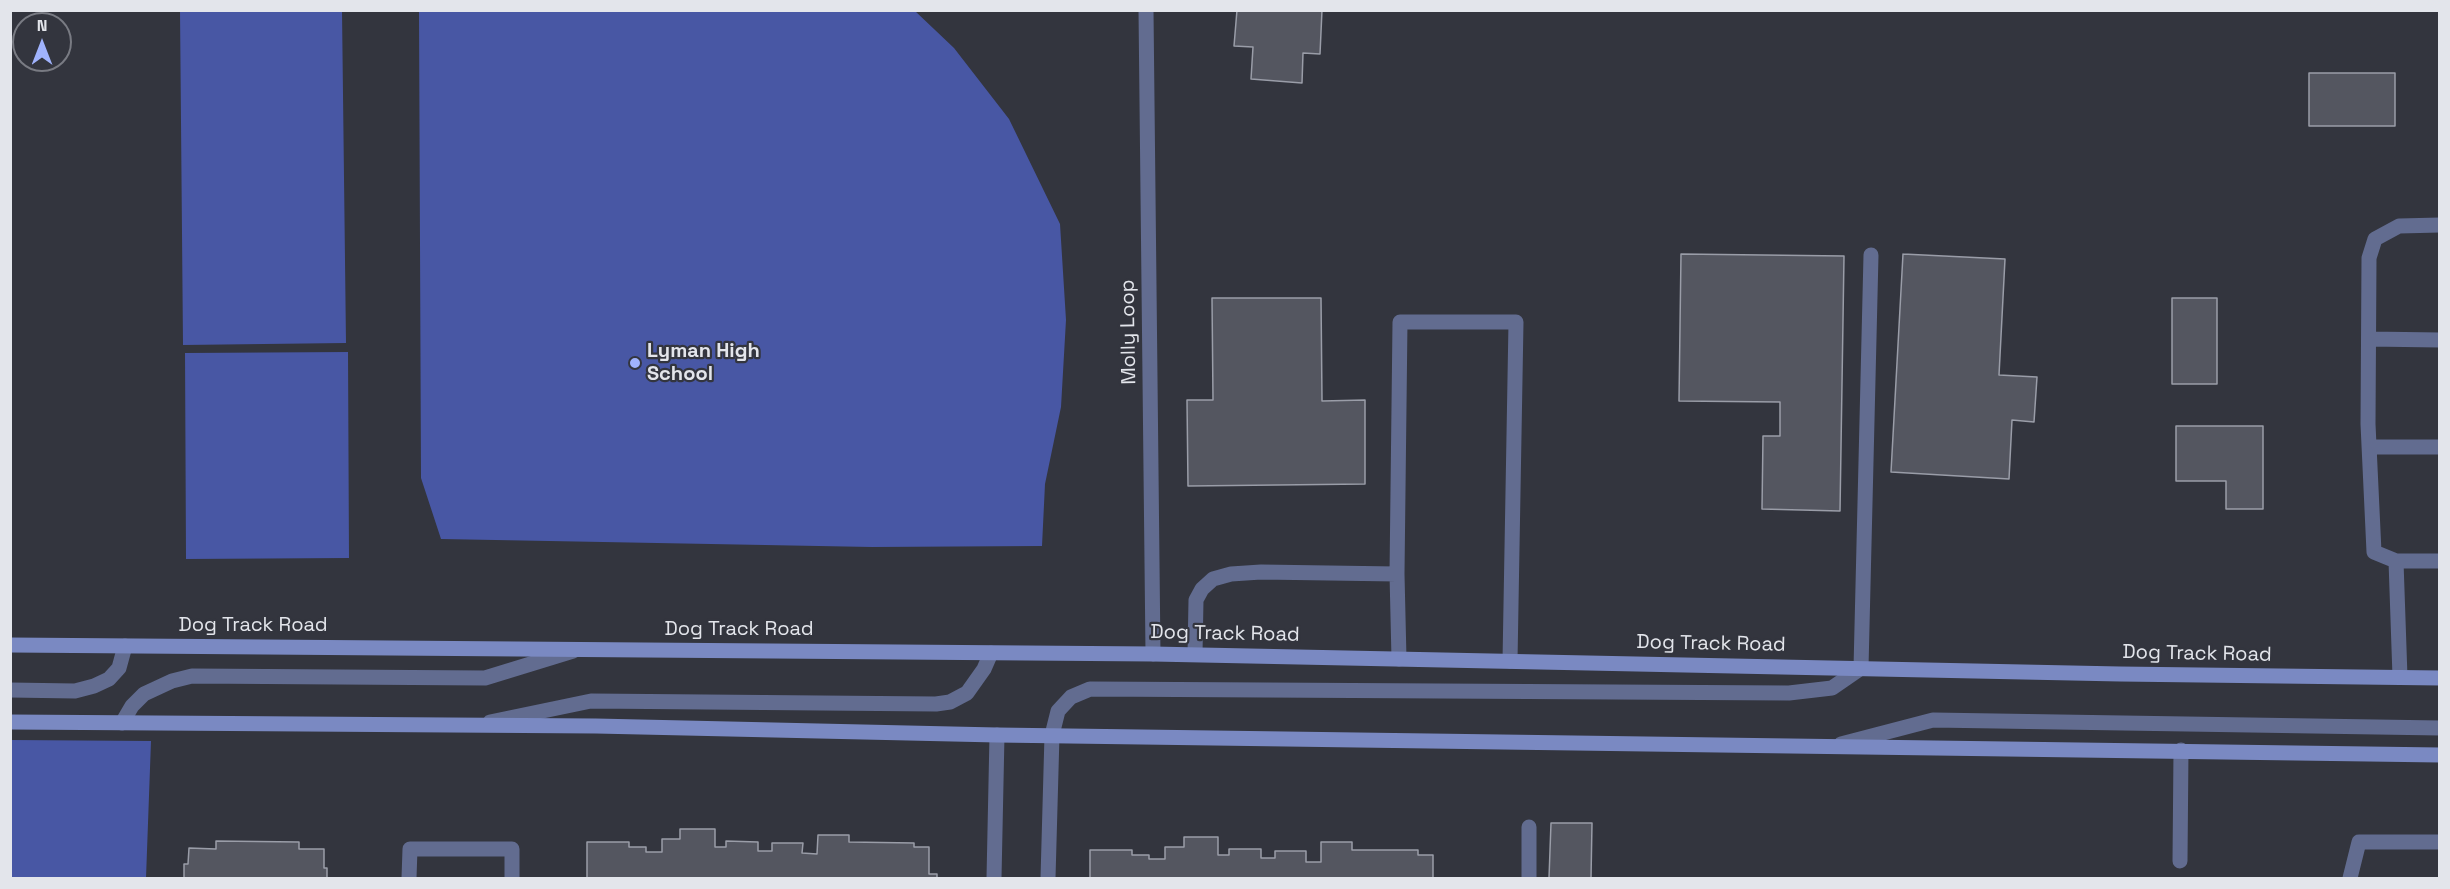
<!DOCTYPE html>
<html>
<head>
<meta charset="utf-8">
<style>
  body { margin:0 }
  #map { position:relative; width:2450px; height:889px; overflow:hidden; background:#33353e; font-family:"Space Grotesk",sans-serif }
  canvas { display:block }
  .frame { position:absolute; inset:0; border:12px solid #e3e5eb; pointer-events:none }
  .north { position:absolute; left:12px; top:12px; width:60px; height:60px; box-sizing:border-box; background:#33353e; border:2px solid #797b83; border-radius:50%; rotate:0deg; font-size:16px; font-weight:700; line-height:24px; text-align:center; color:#e3e5eb }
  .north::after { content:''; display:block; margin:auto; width:21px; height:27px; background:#a0b3fd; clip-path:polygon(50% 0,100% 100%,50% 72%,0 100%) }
</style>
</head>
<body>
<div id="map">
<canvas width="2450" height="889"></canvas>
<div class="frame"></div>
<div class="north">N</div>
</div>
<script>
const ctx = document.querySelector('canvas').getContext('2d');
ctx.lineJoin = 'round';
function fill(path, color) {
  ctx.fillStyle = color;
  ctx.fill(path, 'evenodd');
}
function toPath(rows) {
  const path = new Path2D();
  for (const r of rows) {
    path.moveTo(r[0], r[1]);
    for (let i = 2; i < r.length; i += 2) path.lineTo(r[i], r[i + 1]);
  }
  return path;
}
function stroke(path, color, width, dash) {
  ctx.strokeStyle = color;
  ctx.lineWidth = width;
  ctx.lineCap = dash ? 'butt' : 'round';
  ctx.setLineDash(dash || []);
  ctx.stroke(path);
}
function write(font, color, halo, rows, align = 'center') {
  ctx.font = font + ' "Space Grotesk",sans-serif';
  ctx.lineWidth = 4.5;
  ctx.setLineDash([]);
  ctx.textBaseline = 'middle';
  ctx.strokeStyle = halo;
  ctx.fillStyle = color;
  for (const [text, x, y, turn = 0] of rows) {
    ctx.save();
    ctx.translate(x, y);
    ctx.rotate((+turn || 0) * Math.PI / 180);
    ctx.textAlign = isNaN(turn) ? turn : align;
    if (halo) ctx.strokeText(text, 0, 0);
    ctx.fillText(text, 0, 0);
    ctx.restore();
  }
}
fill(toPath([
  [180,11,342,11,346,343,183,345],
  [419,11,915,11,954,48,1009,119,1060,224,1066,320,1061,407,1045,484,1042,546,872,547,441,539,421,478],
  [348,352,349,558,186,559,185,353],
  [11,740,151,741,146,878,11,878]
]), '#4857a4');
const building = toPath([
  [1237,10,1322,10,1320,54,1303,53,1302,83,1251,79,1253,47,1234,46,1237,10],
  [2309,73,2395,73,2395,126,2309,126,2309,73],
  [1681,254,1844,256,1840,511,1762,509,1763,436,1780,436,1780,402,1679,401,1681,254],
  [1903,254,2005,259,1999,375,2037,377,2034,422,2012,420,2009,479,1891,472,1903,254],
  [1212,298,1321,298,1322,401,1365,400,1365,484,1188,486,1187,400,1213,400,1212,298],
  [2172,298,2217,298,2217,384,2172,384,2172,298],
  [2176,426,2263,426,2263,509,2226,509,2226,481,2176,481,2176,426],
  [1551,823,1592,823,1591,878,1549,878,1551,823],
  [680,829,715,829,715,847,726,847,726,841,758,842,758,851,772,851,772,843,803,843,802,853,817,854,818,835,849,835,849,842,914,843,914,847,929,847,929,874,937,874,937,878,587,878,587,842,629,842,629,847,646,847,646,852,662,852,662,839,680,839,680,829],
  [1184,837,1218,837,1218,855,1229,855,1229,849,1261,849,1261,858,1275,858,1275,851,1306,851,1306,862,1321,862,1321,842,1352,842,1352,850,1418,850,1418,855,1433,855,1433,878,1090,878,1090,850,1132,850,1132,855,1149,855,1149,859,1165,859,1165,847,1184,847,1184,837],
  [216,841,299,842,299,849,324,849,324,868,327,868,327,878,184,878,184,864,188,864,189,848,216,849,216,841]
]);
fill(building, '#545660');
stroke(building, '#9a9da8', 1.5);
stroke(toPath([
  [2369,339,2440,340],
  [2369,447,2440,447],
  [2396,561,2374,552,2368,424,2369,258,2375,239,2399,226,2440,225],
  [1397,574,1400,322,1516,322,1510,661],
  [1195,654,1196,600,1202,589,1213,579,1231,574,1261,572,1397,574,1399,659],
  [1861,668,1871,255],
  [2400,677,2396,561,2440,561],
  [2180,861,2181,750]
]), '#626c90', 15);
stroke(toPath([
  [1146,10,1153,654],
  [10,690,75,691,94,686,109,679,119,668,125,646],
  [490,722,591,701,936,704,950,702,967,693,984,669,991,653],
  [122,723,132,706,144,694,172,681,192,676,485,678,573,651],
  [1841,744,1933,720,2440,728],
  [409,878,410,849,512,849,512,878],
  [994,878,997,735],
  [1048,878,1052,735,1058,711,1071,697,1090,689,1789,693,1832,688,1861,668],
  [1529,878,1529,827],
  [2350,878,2359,842,2440,842]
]), '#626c90', 15);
stroke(toPath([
  [10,645,1153,654,2120,674,2440,678],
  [10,722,596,726,997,735,2440,755]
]), '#7a89c2', 15);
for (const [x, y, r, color] of [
  [635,363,6,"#a0b3fd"]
]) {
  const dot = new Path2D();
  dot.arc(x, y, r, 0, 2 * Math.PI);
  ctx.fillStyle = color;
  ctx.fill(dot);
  stroke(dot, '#33353e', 2);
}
write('20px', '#e3e5eb', '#33353e', [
  ["Molly Loop",1129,332,-91],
  ["Dog Track Road",253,626],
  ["Dog Track Road",739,630],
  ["Dog Track Road",1225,634,1],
  ["Dog Track Road",1711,644,1],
  ["Dog Track Road",2197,654,1]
]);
write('bold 20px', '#e3e5eb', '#33353e', [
  ["Lyman High",647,352],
  ["School",647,375]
], 'left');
</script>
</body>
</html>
